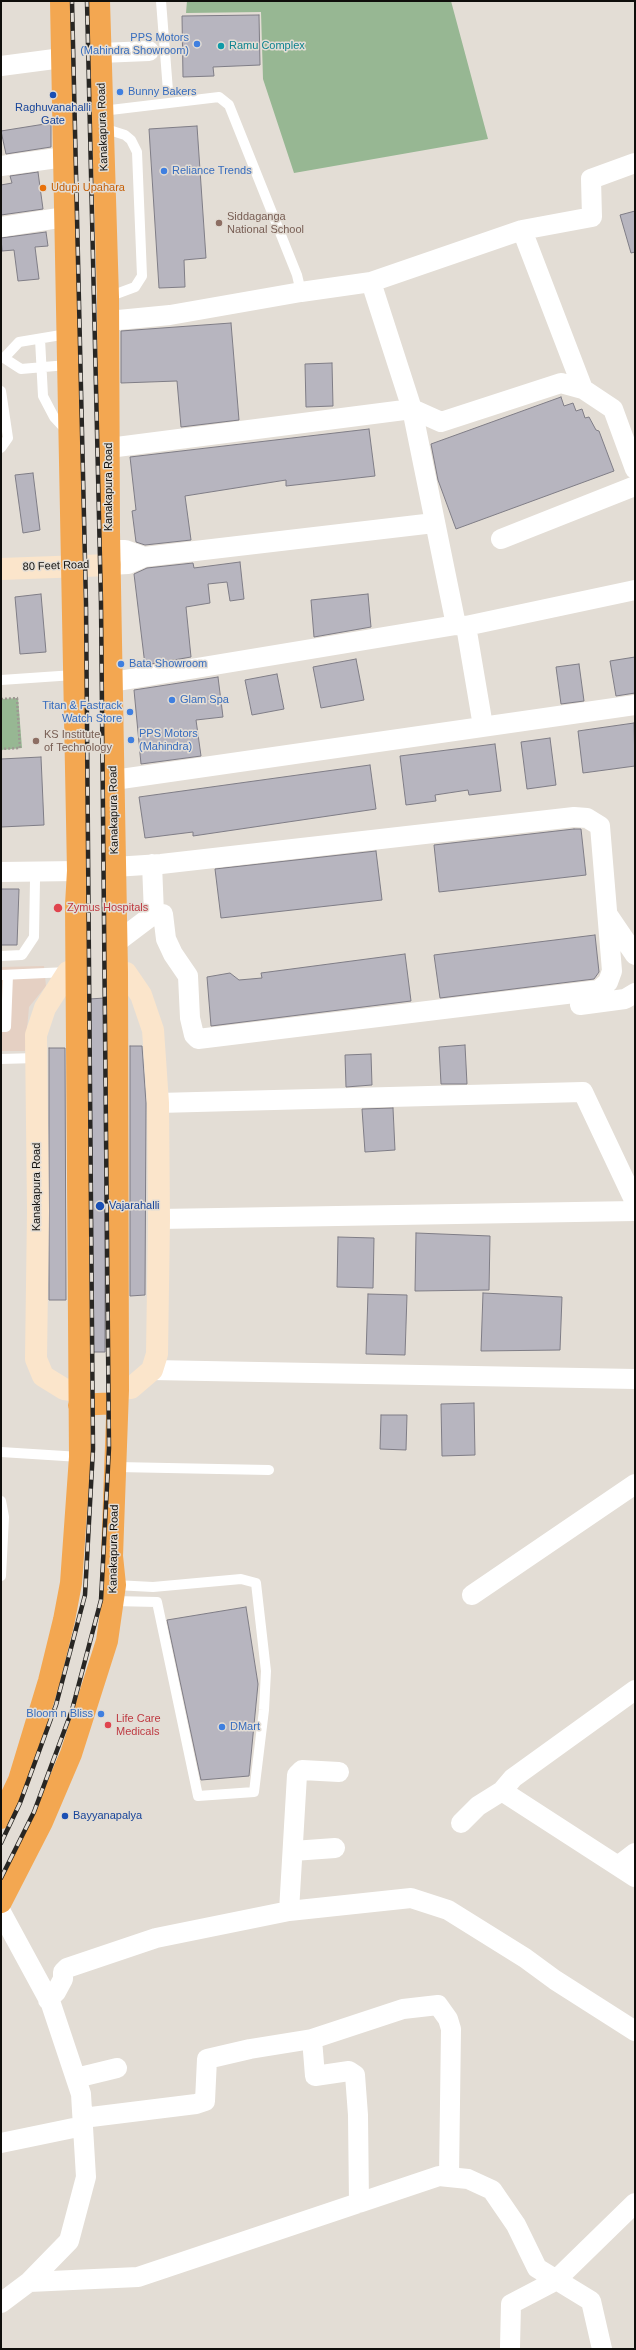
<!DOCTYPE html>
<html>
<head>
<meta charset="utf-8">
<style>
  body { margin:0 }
  #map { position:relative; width:636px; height:2350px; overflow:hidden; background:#e3ddd5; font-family:Arial,sans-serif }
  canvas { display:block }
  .frame { position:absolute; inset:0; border:2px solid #0f0e0b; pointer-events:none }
</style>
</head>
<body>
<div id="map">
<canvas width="636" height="2350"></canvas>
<div class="frame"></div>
</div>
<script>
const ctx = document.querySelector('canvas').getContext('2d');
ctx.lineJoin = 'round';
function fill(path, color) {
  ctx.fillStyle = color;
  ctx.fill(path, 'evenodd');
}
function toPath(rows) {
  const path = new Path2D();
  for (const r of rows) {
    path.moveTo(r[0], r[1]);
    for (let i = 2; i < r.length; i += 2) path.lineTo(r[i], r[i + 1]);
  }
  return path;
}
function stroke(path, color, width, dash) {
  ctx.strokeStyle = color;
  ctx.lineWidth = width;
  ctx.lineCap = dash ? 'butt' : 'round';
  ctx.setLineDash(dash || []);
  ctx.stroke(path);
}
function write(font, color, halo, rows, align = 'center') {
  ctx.font = font + ' Arial,sans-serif';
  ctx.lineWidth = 3;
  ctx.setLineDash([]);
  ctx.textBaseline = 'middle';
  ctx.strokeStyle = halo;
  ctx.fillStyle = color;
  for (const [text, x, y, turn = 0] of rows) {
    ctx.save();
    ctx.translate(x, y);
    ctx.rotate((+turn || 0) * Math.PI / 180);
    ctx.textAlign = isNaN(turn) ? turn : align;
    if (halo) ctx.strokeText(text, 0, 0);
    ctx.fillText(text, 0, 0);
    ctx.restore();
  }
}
fill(toPath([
  [44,966,46,986,29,1007,25,1051,1,1051,1,967]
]), '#e5d0c3');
fill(toPath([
  [187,1,451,1,488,139,294,173,263,79,261,12,186,13],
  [18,698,22,748,1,750,1,699]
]), '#97b793');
const building = toPath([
  [259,15,260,65,213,67,214,76,183,77,182,16,259,15],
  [51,123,51,147,6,154,1,131,51,123],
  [197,126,206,258,184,260,185,287,159,288,149,129,197,126],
  [38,172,43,209,1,215,1,185,12,183,10,176,38,172],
  [635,211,635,252,631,253,620,215,635,211],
  [46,232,48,246,35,247,39,279,18,281,14,250,2,251,1,238,46,232],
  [231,323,239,420,181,427,177,381,121,383,121,331,231,323],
  [332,363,333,406,306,407,305,364,332,363],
  [561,397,564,406,573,403,576,411,582,409,585,418,589,417,596,430,599,431,614,471,456,529,438,480,431,444,561,397],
  [369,429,375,476,286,486,286,480,185,496,191,540,145,545,136,542,132,511,136,510,130,457,369,429],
  [33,473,40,530,23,533,15,475,33,473],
  [240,562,244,599,230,601,227,582,208,584,210,603,186,607,191,657,145,665,134,574,147,568,193,563,194,568,240,562],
  [41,594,46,652,20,654,15,597,41,594],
  [368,594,371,627,314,637,311,600,368,594],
  [635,657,635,693,616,696,610,661,635,657],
  [356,659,364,700,321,708,313,667,356,659],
  [579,664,584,701,561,704,556,667,579,664],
  [277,674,284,709,252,715,245,680,277,674],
  [218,677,223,717,196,720,201,756,141,764,134,690,218,677],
  [634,723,635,766,583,773,578,731,634,723],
  [550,738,556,785,527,789,521,742,550,738],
  [495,744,501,791,469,795,468,790,435,795,436,801,406,805,400,756,495,744],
  [41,757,44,825,1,827,1,759,41,757],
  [370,765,376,809,193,836,193,832,145,838,139,797,370,765],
  [574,829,581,829,586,875,439,892,434,845,574,829],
  [376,851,382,900,221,918,215,869,376,851],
  [1,889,19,889,17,945,1,945,1,889],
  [595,935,599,972,594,979,440,998,434,955,595,935],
  [405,954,411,1001,211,1026,207,977,230,973,239,980,262,978,261,973,405,954],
  [105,998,105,1352,92,1352,89,999,105,998],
  [465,1045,467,1084,441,1084,439,1047,465,1045],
  [130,1046,142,1046,146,1103,145,1295,130,1296,130,1046],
  [49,1048,65,1048,66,1300,49,1300,49,1048],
  [371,1054,372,1085,346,1087,345,1055,371,1054],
  [393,1108,395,1150,365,1152,362,1109,393,1108],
  [416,1233,490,1236,489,1290,415,1291,416,1233],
  [338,1237,374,1238,373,1288,337,1287,338,1237],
  [483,1293,562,1297,560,1350,481,1351,483,1293],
  [368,1294,407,1295,405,1355,366,1354,368,1294],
  [474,1403,475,1455,442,1456,441,1404,474,1403],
  [381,1415,407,1415,406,1450,380,1449,381,1415],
  [246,1607,258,1684,249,1776,201,1780,167,1620,246,1607]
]);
fill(building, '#b7b5bf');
stroke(building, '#7f7d86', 1);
stroke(toPath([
  [1,699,17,698,20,748,1,749]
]), '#9d9892', 2.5, [2, 2]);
stroke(toPath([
  [161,1,168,91],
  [102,111,219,97,229,105,297,275,301,292],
  [103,128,125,135,131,140,137,152,142,276,135,287,108,297],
  [67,334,19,342,4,358,21,369,67,365],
  [40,339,43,396,54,417,67,431],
  [1,391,8,438,1,448],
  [1,680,74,675],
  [1,956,22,955,34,937,35,880],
  [1,975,68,972],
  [1,1027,6,1027,8,975],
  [1,1059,36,1058],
  [1,1452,80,1457],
  [117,1467,269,1470],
  [1,1501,4,1517,1,1576],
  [113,1601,157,1602,198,1796,254,1792,264,1710,266,1671,256,1583,241,1579,153,1587,115,1585]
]), '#fff', 10);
stroke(toPath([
  [100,53,149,51],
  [1,66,62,58],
  [1,166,64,157],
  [1,227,65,217],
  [522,230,583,389],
  [108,321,170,315,301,292,371,282,522,230,592,217,591,179,635,163],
  [412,409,441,422,561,383,583,389,613,409,635,469],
  [109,448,412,409,371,282],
  [501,539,635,486],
  [110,550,125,550,144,557],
  [110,565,128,564,144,557,434,523],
  [456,625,466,626,635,590],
  [466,626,483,726],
  [112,682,456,625,412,409],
  [114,780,635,705],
  [152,864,154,914],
  [114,867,161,864,574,817,587,818,600,826,612,971,608,982,599,990,198,1039,194,1035,190,1018,188,976,173,954,166,939,163,914,154,914,117,942],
  [1,872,78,871],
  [608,915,635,955],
  [580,1005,625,999,635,993],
  [158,1103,583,1092,635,1202],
  [159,1219,635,1211],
  [152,1370,635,1379],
  [472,1595,635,1484],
  [635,1690,513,1778,502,1791,635,1877],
  [461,1823,478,1806,502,1791],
  [293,1851,335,1848],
  [618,1866,635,1853],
  [289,1911,297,1775,302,1770,339,1772],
  [1,1912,51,2004,81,2094,86,2177,69,2241,29,2282,1,2303],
  [48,2000,56,1992,63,1979,63,1972,67,1968,156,1938,289,1911,411,1898,448,1910,525,1958,555,1980,635,2031],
  [312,2039,315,2076,349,2071,355,2075,358,2115,359,2203],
  [76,2078,117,2068],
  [83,2118,196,2104,205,2101,207,2059,250,2049,312,2039,403,2009,438,2005,448,2019,451,2029,449,2177],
  [1,2143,83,2126],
  [29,2282,138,2277,439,2176,468,2179,492,2190,516,2225,537,2268,591,2301,602,2349],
  [510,2347,511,2304,555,2281,635,2203]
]), '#fff', 20);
stroke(toPath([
  [1,569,110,565],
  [76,970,68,972,45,1008,36,1035,38,1211,36,1359,43,1376,64,1389,79,1391],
  [117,972,126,973,141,995,153,1030,158,1103,159,1219,157,1354,152,1370,131,1388,118,1390]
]), '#fbe5cb', 22);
stroke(toPath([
  [79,1405,117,1403],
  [1,1818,19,1780,49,1681,64,1620,71,1583,80,1457,76,905,78,871,61,1],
  [1,1902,42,1822,71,1754,107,1641,115,1585,112,1556,118,1390,117,972,109,532,108,297,99,1]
]), '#f3a751', 22);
const rail = toPath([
  [1,1843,20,1803,56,1705,85,1595,93,1449,86,604,72,1],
  [1,1878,34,1812,72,1710,101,1600,109,1448,101,603,87,1]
]);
stroke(rail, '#282623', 4.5);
stroke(rail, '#e3ddd5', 3, [9]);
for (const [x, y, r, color] of [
  [197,44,4,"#3f7fe0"],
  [221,46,4,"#0f9aa8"],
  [120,92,4,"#3f7fe0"],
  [53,95,4,"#1a4fb4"],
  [164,171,4,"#3f7fe0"],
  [43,188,4,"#e8710a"],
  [219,223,4,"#8d6e63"],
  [121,664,4,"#3f7fe0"],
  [172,700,4,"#3f7fe0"],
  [130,712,4,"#3f7fe0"],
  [131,740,4,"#3f7fe0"],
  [36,741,4,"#8d6e63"],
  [58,908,5,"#e0444e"],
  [100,1206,5,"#1a4fb4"],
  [101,1714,4,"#3f7fe0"],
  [108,1725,4,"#e0444e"],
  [222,1727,4,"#3f7fe0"],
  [65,1816,4,"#1a4fb4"]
]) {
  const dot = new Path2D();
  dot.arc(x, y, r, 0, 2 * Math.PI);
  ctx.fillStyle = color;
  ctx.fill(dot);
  stroke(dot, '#e3ddd5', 1.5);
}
write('11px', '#366cbe', '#e3ddd5', [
  ["PPS Motors",189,38,"right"],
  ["(Mahindra Showroom)",189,51,"right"],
  ["Bunny Bakers",128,92],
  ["Reliance Trends",172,171],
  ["Bata Showroom",129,664],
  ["Glam Spa",180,700],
  ["Titan & Fastrack",122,706,"right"],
  ["Watch Store",122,719,"right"],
  ["PPS Motors",139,734],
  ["(Mahindra)",139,747],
  ["Bloom n Bliss",93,1714,"right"],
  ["DMart",230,1727]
], 'left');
write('11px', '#0d838f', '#e3ddd5', [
  ["Ramu Complex",229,46]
], 'left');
write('11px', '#164399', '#e3ddd5', [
  ["Raghuvanahalli",53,108,"center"],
  ["Gate",53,121,"center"],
  ["Vajarahalli",109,1206],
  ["Bayyanapalya",73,1816]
], 'left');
write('11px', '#0f0e0b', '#e3ddd5', [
  ["Kanakapura Road",103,127,-92],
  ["Kanakapura Road",109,487,-90],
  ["80 Feet Road",56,566,-2],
  ["Kanakapura Road",114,810,-91],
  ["Kanakapura Road",37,1187,-90],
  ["Kanakapura Road",114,1549,-89]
]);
write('11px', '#c56008', '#e3ddd5', [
  ["Udupi Upahara",51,188]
], 'left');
write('11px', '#785e54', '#e3ddd5', [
  ["Siddaganga",227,217],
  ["National School",227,230],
  ["KS Institute",44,735],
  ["of Technology",44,748]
], 'left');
write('11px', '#be3a42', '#e3ddd5', [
  ["Zymus Hospitals",67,908],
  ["Life Care",116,1719],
  ["Medicals",116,1732]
], 'left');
</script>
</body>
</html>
